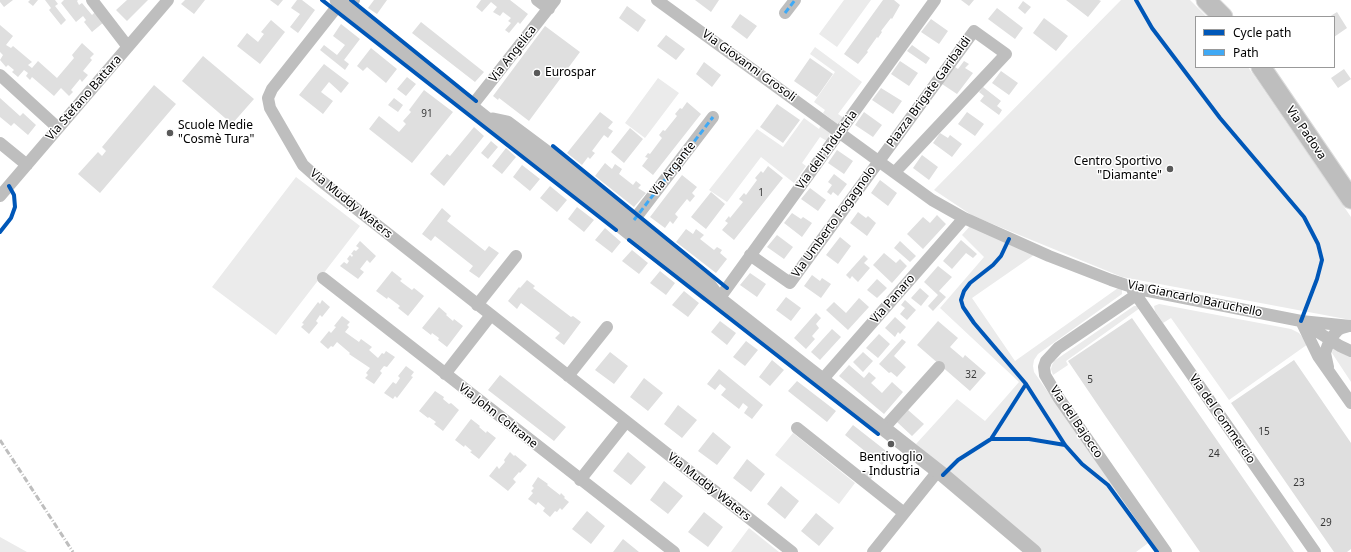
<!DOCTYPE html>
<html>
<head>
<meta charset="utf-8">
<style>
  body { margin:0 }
  #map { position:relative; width:1351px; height:552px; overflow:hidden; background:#fff; font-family:"Noto Sans",sans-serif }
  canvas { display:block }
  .legend { position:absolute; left:1195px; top:16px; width:140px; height:52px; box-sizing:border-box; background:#fff; border:1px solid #999; margin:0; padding:5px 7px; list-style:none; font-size:12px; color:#000 }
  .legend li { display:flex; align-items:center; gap:8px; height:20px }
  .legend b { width:20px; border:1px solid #999 }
</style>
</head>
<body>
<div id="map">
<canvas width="1351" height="552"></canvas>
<ul class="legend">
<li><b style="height:5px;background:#0057b8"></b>Cycle path</li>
<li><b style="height:5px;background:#3fa9f5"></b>Path</li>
</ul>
</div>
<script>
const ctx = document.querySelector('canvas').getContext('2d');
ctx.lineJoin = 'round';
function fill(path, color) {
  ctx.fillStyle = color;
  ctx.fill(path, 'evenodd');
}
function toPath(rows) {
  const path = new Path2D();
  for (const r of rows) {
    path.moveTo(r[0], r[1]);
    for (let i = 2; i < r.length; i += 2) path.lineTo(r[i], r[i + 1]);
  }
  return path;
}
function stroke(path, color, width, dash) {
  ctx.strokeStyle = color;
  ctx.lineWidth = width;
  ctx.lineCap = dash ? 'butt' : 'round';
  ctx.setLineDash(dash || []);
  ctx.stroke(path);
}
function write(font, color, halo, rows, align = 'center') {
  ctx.font = font + ' "Noto Sans",sans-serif';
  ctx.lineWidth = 3;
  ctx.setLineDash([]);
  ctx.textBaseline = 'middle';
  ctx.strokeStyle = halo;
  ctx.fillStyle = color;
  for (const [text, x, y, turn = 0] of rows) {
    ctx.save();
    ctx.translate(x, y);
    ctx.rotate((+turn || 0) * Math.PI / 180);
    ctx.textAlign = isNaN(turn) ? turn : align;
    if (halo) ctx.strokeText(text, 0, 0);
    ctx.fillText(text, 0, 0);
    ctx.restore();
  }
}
fill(toPath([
  [844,0,871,0,837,47,819,34],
  [1121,0,1190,0,1207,17,1196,17,1196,67,1248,67,1351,217,1351,320,1122,277,973,216,934,190],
  [815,47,862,82,838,114,844,118,839,125,823,113,825,110,814,102,835,72,810,54],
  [658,78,679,93,645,138,625,123],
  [804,118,819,129,821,125,833,133,827,141,820,137,802,163,806,166,794,183,761,157,727,202,709,190,757,129,783,147],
  [296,177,360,226,276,335,212,287],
  [970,226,1034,255,972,298,1015,361,1118,288,1122,289,1122,294,1038,354,1034,360,1033,366,1034,372,1151,541,1136,552,1043,552,916,444,957,399,985,421,1019,382,940,308,984,257,962,235],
  [1159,304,1291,329,1299,333,1308,344,1229,400,1171,318,1163,323,1155,311,1154,306],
  [1134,306,1138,306,1140,308,1066,361,1068,365,1053,375,1051,369,1052,365,1054,361],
  [1333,348,1351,356,1351,382,1332,353],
  [793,433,855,483,839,504,775,455],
  [749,528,779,552,731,552],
  [0,537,27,552,0,552]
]), '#ebebeb');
fill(toPath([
  [0,0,13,0,4,7,0,2],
  [30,0,38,0,33,6,28,2],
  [45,0,55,0,58,4,55,6,66,20,61,25,49,10,51,8],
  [64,0,78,0,77,1,79,5,82,3,92,15,97,10,104,22,92,32,84,22,86,20,83,16,76,22,61,3],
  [127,0,148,0,127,21,116,10],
  [185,0,205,0,194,14,181,4],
  [270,0,283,0,278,6],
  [297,0,302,0,315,10,298,33,290,27,300,14,291,8],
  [374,0,387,0,377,14,368,8],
  [481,0,510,0,528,14,520,24,518,22,509,33,505,30,511,23,508,21,511,18,503,12,500,16,493,12,497,7,491,2,482,12,476,7],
  [695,0,719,0,711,12],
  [883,0,894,0,900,5,892,19,891,18,881,31,882,32,878,38,877,37,867,51,868,52,858,64,844,54],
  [961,0,974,0,969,6],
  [1066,0,1099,0,1101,1,1088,17],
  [1023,1,1031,7,1025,14,1018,8],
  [627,6,646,20,638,32,619,18],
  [997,8,1023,28,1015,39,988,19],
  [1337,12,1347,28,1334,37,1334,17,1329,17],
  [740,14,757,26,747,39,731,27],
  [1044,18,1068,36,1056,51,1033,33],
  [931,19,948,31,939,44,921,32],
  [271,20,285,32,260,64,237,46,247,33,258,42,264,34,261,32],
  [421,22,484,72,475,82,412,33],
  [341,24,360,39,344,60,349,64,345,70,320,50,324,45,337,55,345,45,333,36],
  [0,25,13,36,6,45,11,48,13,46,32,62,28,65,32,68,38,61,57,78,74,58,72,55,82,43,94,54,90,58,92,60,83,71,88,75,82,82,80,79,71,90,73,92,69,96,61,88,54,96,32,77,30,80,26,76,28,73,24,70,18,77,12,72,14,70,8,65,6,67,0,60,3,55,0,52],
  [545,26,580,52,529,121,499,98,498,100,493,96],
  [666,35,685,49,676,60,657,46],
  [912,45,930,58,926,64,907,51],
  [371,48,397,69,386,83,367,67,363,71,357,66],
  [203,56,254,99,232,124,182,81],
  [810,58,833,74,817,97,794,81],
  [900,61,918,73,909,86,891,74],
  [964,61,969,64,965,68,973,73,957,94,942,84,955,67,958,69],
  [704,62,721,75,712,87,696,74],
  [324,64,349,83,341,93,329,82,321,92,333,101,323,114,299,95],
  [1344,69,1351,79,1338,88,1331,78],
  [1001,71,1018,83,1009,95,992,83],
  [407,77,416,84,406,96,397,89],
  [154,85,176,104,100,193,78,174,98,152,102,156,106,151,102,147],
  [983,87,1001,101,997,106,1002,110,999,115,980,101,984,96,979,92],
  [881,88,902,101,893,114,872,100],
  [424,90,453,112,412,163,369,129,379,116,399,132,406,124,403,121,411,112,409,110],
  [0,98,20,116,23,113,36,125,28,135,14,123,11,126,0,117],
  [394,98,403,105,398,112,388,105],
  [687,102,701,114,653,175,642,166,648,158,645,157,648,153,650,154,662,138,659,135,663,130,665,131,677,116,675,114,680,108,682,109],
  [777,104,800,120,783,143,760,127],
  [600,112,613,122,608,128,613,131,608,138,604,135,592,151,595,153,590,159,588,157,582,165,567,153],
  [864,112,882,125,873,137,855,125],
  [967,112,984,124,975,136,958,124],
  [474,127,484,136,444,186,430,174,447,154,450,156],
  [630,128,643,139,624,163,611,152],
  [940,133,948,138,950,135,962,144,952,157,933,143],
  [491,141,498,147,488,159,481,153],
  [506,148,516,157,502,174,492,166],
  [837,150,853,161,844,174,828,163],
  [922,155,938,167,929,180,913,168],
  [605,163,612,169,615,164,622,169,619,174,633,185,636,181,641,185,638,188,646,193,634,207,595,176],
  [522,165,540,179,530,191,513,177],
  [768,166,783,178,734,240,722,230,728,223,725,221,729,216,730,218,743,202,739,199,744,193,746,195,757,180,755,178,761,171,763,173],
  [834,174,847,184,838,196,833,192,831,195,827,192,832,185,828,182],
  [682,175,697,187,692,193,695,196,690,202,687,199,675,214,678,217,673,224,670,221,665,228,650,217],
  [880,180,897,193,888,206,871,193],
  [550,186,567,200,557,212,540,198],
  [810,188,826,200,818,211,801,199],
  [711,192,725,204,706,229,691,217],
  [577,207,594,220,584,232,568,219],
  [442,208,451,216,447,221,485,251,489,246,499,253,479,278,469,271,473,266,435,236,431,241,422,234],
  [858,212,866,218,868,216,876,223,867,236,850,223],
  [792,213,801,219,803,217,812,223,802,237,784,223],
  [937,215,946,224,923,249,907,234,923,217,930,223],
  [605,228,621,242,612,253,595,240],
  [686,229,693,234,696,229,704,235,700,239,714,250,717,247,722,250,720,253,727,259,716,273,676,242],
  [777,235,793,247,784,259,767,247],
  [840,237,851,246,838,264,826,255],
  [961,240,977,254,973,258,966,253,952,269,943,261],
  [360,241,376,256,370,263,367,260,360,269,364,272,358,279,340,266,344,262,347,264,349,261,347,259,350,255,352,257,353,255,351,254,354,250,356,251,359,248,356,246],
  [900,241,916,256,910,262,894,248],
  [632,250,648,263,639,274,622,261],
  [884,253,896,263,900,259,907,266,892,283,873,265],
  [864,255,868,259,864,263,870,268,858,282,852,276,850,279,846,275],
  [938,266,952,277,939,291,946,297,933,311,928,306,938,295,924,282],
  [392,271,402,279,400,281,412,290,414,288,424,296,408,316,398,308,400,306,388,297,387,299,376,291],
  [660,271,675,283,666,295,650,283],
  [750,273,766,284,757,297,740,285],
  [812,275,820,281,822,278,831,284,821,298,804,286],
  [877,279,887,288,877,298,867,290],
  [527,280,535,286,533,288,571,317,573,316,581,322,564,345,555,338,560,333,521,303,517,309,508,301,519,287,520,288],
  [920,288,929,296,921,306,911,298],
  [684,291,699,303,688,317,672,305],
  [786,297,801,308,791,321,776,310],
  [859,298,869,307,848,330,826,310,834,302,846,313],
  [322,300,330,307,322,317,320,315,316,321,318,323,309,334,301,327,304,324,302,323,318,302,320,304],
  [905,300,916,310,907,320,900,314,905,308,901,305],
  [439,307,447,314,446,315,453,321,454,319,463,326,447,347,438,340,439,338,432,333,431,335,422,328],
  [816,313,821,318,816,324,819,328,812,336,815,339,806,349,794,338],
  [342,316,350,322,347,325,349,327,345,332,359,342,361,339,372,347,369,350,378,358,382,353,384,354,386,351,395,357,387,367,384,366,380,371,382,373,374,384,365,378,368,375,366,373,370,368,349,354,350,353,337,342,333,347,331,346,328,349,320,342,329,331,331,333,336,327,334,326],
  [895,317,906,327,900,334,898,332,895,337,885,328],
  [1132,318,1203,420,1294,552,1200,552,1106,417,1068,361],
  [720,321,736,333,727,345,711,332],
  [938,321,958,338,950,347,963,358,965,355,986,373,970,391,917,345],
  [832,329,841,337,820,360,811,352],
  [879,334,890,344,878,358,866,348],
  [902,339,906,342,894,356,906,367,897,377,891,372,889,373,879,364],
  [746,341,758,350,745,366,733,357],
  [610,352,628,366,614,384,595,370],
  [863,352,873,361,863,372,853,362],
  [772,360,784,370,770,386,759,377],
  [1294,360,1351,443,1351,549,1347,552,1334,552,1231,403],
  [849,365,864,378,869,372,876,378,871,383,882,393,892,382,903,392,884,414,839,376],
  [406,366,414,372,411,376,413,377,397,398,395,396,393,399,384,393,393,382,396,384,400,378,398,376],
  [719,369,763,405,752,419,744,413,748,407,743,403,739,409,721,395,726,389,720,384,715,390,707,384],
  [500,375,566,427,554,441,488,390],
  [644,378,663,393,648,411,630,397],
  [797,381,836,411,827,422,788,391],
  [435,391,444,397,443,399,449,404,451,403,459,410,443,431,434,424,436,422,429,417,428,418,419,411],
  [678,405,697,420,682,438,664,424],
  [908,410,924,424,912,436,897,422],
  [471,419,480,426,479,427,486,433,487,431,496,438,479,459,470,452,472,451,465,445,464,447,455,440],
  [853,425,890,454,882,465,845,435],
  [713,432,731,447,717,465,698,451],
  [510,452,514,456,515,455,527,465,520,473,519,472,513,479,516,482,508,491,489,476,497,466,499,469,505,462,504,460],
  [628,452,646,467,631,485,613,471],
  [747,459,765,474,751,492,733,478],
  [865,469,868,472,870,470,875,474,870,480,862,473],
  [538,477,548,484,547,485,560,495,561,493,565,497,564,498,569,502,562,510,560,508,557,512,555,511,550,517,543,511,545,508,538,502,536,505,528,499,533,493,531,491,534,488,532,486],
  [664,481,683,496,668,514,650,500],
  [781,486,799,501,785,519,767,504],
  [587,511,605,526,591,544,572,529],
  [704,512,723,527,708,547,688,532],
  [816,513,834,528,819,546,801,531],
  [623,539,639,552,613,552]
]), '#dfdfdf');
const primary = toPath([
  [1206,0,1223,17],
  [1261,67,1351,199]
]);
stroke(primary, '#dbdbdb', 21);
stroke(toPath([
  [92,0,128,47],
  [537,0,549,9],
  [657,0,932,200,964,218,1049,256,1111,280,1138,289,1301,321,1351,326],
  [340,3,272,89,268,98,270,108,303,165,321,181,792,552],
  [348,9,354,0],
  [785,13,795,0],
  [0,75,58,128],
  [471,107,555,0],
  [0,143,27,165],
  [0,196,168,0],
  [634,220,713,117],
  [750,255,790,283,974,31,1006,54,895,172],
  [323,278,674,552],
  [1132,289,1315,552],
  [1136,295,1058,348,1046,361,1044,367,1045,375,1058,397,1166,552],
  [719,299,935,0],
  [477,305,516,256],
  [1301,321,1318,356,1351,403],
  [1302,322,1340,346,1351,351],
  [1328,367,1325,353,1330,339,1338,330,1342,328,1349,326],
  [445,374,491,315],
  [568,376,607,327],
  [822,380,964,218],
  [797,428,904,513],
  [884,428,939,367],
  [580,480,626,422],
  [873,552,938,471]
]), '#bebebe', 12);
stroke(toPath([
  [337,0,646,246,707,294,719,299,943,475,1034,552],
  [493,120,507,123,586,182,700,273,716,295]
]), '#bebebe', 15);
stroke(primary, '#bebebe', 19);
stroke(toPath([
  [0,440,73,552]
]), '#bebebe', 3, [6, 2, 1, 2]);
stroke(toPath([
  [785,13,795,0],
  [634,220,713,117]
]), '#3fa9f5', 3, [6, 3]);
stroke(toPath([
  [322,0,616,230],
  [351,0,476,101],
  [1136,0,1152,28,1220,118,1304,217,1318,244,1322,260,1317,279,1301,321],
  [553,146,727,288],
  [0,232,11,218,15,207,14,195,9,186],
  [1009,239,1001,256,993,265,970,283,964,291,961,300,963,307,974,323,1026,384,1065,445,1082,464,1108,485,1157,552],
  [629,240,878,434],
  [991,439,1029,439,1065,445],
  [943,475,958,460,991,439,1026,384]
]), '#0057b8', 4);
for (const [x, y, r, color] of [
  [537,73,4,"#595959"],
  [170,133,4,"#595959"],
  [1170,169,4,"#595959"],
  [891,444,4,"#595959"]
]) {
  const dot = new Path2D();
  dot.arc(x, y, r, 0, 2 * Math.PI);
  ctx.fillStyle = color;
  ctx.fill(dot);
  stroke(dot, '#fff', 1.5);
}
write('10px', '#383838', null, [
  ["91",427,114],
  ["1",761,193],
  ["32",971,375],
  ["5",1090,380],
  ["15",1264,432],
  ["24",1214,454],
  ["23",1299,483],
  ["29",1326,523]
]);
write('12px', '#000', '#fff', [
  ["Via Angelica",513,54,-52],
  ["Via Giovanni Grosoli",749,66,36],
  ["Piazza Brigate Garibaldi",929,92,-54],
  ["Via Stefano Battara",84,98,-49],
  ["Via Padova",1306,133,56],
  ["Via dell'Industria",827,150,-54],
  ["Via Argante",673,169,-52],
  ["Via Muddy Waters",351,204,39],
  ["Via Umberto Fogagnolo",834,222,-54],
  ["Via Panaro",893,299,-49],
  ["Via Giancarlo Baruchello",1195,299,12],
  ["Via John Coltrane",498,416,38],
  ["Via del Commercio",1222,419,55],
  ["Via del Bajocco",1076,422,56],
  ["Via Muddy Waters",709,487,38]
]);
write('12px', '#000', '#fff', [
  ["Eurospar",545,73],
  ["Scuole Medie",178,126],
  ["\"Cosmè Tura\"",178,140],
  ["Centro Sportivo",1162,162,"right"],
  ["\"Diamante\"",1162,176,"right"],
  ["Bentivoglio",891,458,"center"],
  ["- Industria",891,472,"center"]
], 'left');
</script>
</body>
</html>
